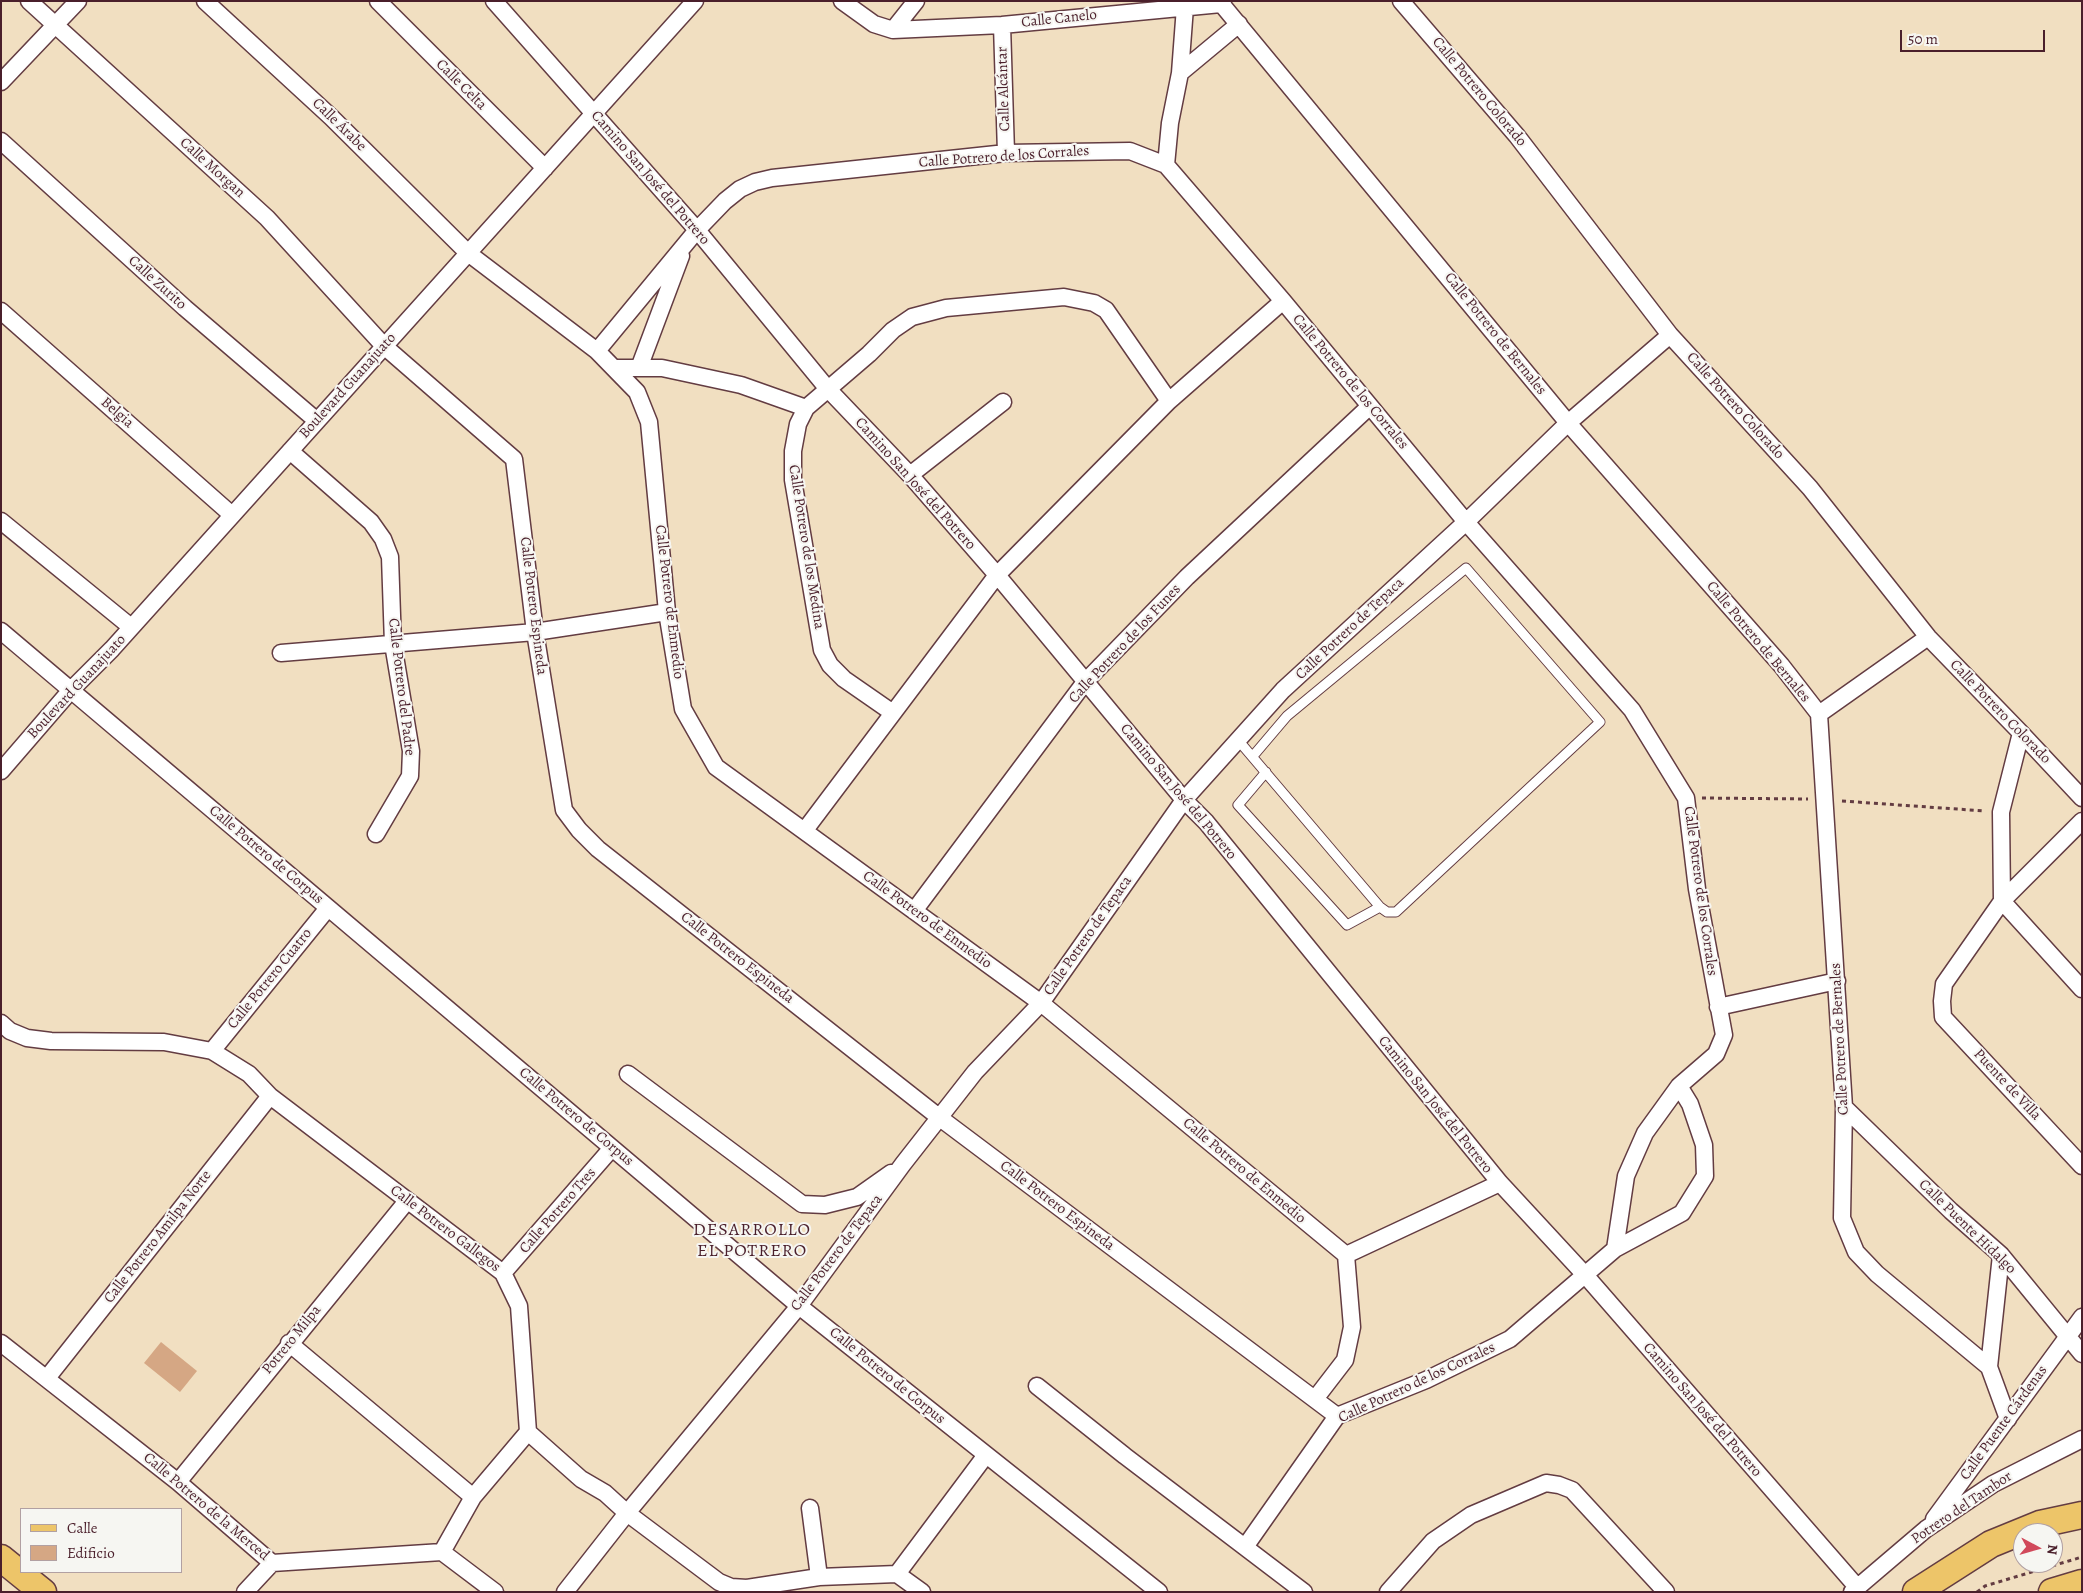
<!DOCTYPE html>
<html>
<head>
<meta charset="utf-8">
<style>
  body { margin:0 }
  #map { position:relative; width:2083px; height:1593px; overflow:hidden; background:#f1dfc1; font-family:Alegreya,serif }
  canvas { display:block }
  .frame { position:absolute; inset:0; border:2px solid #4a1f2b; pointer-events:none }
  .legend { position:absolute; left:20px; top:1508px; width:162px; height:65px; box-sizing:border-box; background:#f6f6f2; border:1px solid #b1a0a2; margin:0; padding:6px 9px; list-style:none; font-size:15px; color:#4a1f2b }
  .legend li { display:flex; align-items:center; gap:10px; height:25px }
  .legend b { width:25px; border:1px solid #b1a0a2 }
  .north { position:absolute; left:2013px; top:1523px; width:50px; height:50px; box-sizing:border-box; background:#f6f6f2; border:1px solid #b1a0a2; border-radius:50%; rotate:96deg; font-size:14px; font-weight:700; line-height:20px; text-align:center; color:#4a1f2b }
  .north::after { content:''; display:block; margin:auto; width:18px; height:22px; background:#d1495b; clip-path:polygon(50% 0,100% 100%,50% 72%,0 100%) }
  .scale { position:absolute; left:1900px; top:30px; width:145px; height:22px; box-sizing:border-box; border:2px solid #4a1f2b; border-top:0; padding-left:6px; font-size:15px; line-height:18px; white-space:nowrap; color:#4a1f2b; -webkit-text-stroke:4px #f6f6f2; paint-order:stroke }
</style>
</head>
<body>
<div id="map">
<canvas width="2083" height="1593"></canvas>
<div class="frame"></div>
<ul class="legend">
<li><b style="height:6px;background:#edc569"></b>Calle</li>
<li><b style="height:14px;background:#d5a784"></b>Edificio</li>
</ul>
<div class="north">N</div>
<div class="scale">50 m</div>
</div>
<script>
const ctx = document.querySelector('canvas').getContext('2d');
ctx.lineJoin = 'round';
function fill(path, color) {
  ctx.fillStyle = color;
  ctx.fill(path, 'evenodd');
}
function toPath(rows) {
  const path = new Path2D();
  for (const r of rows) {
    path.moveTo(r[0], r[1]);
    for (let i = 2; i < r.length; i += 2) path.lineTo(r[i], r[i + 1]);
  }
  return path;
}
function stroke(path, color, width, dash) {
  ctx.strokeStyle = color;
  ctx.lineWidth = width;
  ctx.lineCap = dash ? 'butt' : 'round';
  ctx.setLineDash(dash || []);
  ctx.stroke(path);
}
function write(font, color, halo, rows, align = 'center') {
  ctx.font = font + ' Alegreya,serif';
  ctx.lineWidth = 4;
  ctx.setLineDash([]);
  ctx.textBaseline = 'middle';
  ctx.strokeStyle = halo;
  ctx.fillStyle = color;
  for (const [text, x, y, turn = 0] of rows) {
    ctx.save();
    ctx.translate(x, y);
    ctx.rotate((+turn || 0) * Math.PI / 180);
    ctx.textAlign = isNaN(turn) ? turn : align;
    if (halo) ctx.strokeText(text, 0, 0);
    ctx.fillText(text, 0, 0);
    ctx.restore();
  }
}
fill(toPath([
  [161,1342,197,1371,180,1392,144,1363]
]), '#d5a784');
const service = toPath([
  [1238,740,1380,907,1387,912,1396,912,1600,722,1466,568,1287,716,1253,756],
  [1266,772,1238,805,1347,925,1380,907]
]);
const minor = toPath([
  [29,1,267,218,384,346,514,459,535,632,564,810,579,830,598,849,940,1118,1337,1416],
  [205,1,331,117,468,253,597,351,637,392,649,422,667,612,683,709,716,767,1041,1003,1346,1255],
  [378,1,545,168],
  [494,1,697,230,827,388,910,475,997,575,1184,800,1206,822,1500,1183,1586,1276,1857,1587],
  [842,1,874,24,893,30,1002,25,1221,4,1223,1],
  [1219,1,1568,423,1781,665,1819,714,1844,1107,1842,1218,1856,1252,1877,1274,1989,1367,2008,1419],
  [1401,1,1517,136,1670,335,1810,488,1928,637,2021,733,2082,798],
  [1002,25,1006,153],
  [893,30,916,1],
  [1180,73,1185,7],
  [1,82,78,1],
  [1,141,185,308,317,421],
  [1166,165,1170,123,1180,73,1239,24],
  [1,311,232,515],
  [597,351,697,230,725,201,740,189,755,182,772,178,1006,153,1130,151,1166,165,1283,301,1466,522,1632,710,1686,798,1697,889,1724,1035,1716,1054,1679,1086,1645,1133,1626,1176,1615,1249],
  [615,368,662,368,741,385,806,408],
  [639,368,681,256],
  [290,451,371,522,383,539,390,557,393,644,411,751,410,776,376,834],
  [910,475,1003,402],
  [1,521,131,627],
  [1,631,799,1306,1159,1592],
  [281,653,535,632,667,612],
  [893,713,844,679,830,665,822,650,793,480,793,451,798,424,806,408,869,354,893,330,912,317,946,308,1064,297,1094,303,1106,310,1169,401],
  [1819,714,1928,637],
  [2021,733,2001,812,2002,901,2082,989],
  [1,771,71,690,112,649,695,1],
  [2082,821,2002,901,1944,984,1942,1001,1943,1017,2082,1166],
  [805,830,997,575,1169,401,1283,301],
  [914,911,1085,682,1187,577,1370,406],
  [1718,1007,1837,981],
  [1,1023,10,1031,27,1038,51,1041,164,1042,212,1051,249,1074,270,1096,503,1273,519,1306,528,1432,581,1479,605,1493,627,1513,719,1582,731,1587,747,1588,819,1577,897,1574,922,1592],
  [212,1051,328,908],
  [628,1074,802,1204,825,1205,857,1197,891,1173],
  [1844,1107,1951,1211,2001,1255,2082,1354],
  [1346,1255,1500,1183],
  [503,1273,612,1148],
  [1,1343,178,1482,272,1563,442,1552,495,1592],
  [289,1343,473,1497],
  [1989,1367,2001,1255],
  [47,1378,270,1096],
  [1037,1386,1125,1456,1304,1592],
  [1315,1399,1345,1360,1352,1327,1346,1255],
  [178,1482,407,1201],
  [810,1508,819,1577],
  [1934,1519,2082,1317],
  [1245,1547,1337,1416,1426,1380,1510,1339,1615,1249,1682,1213,1705,1176,1704,1145,1690,1104,1679,1086],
  [442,1552,473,1497,528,1432],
  [897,1574,986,1455],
  [245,1592,272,1563],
  [565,1592,627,1513,799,1306,903,1164,975,1072,1041,1003,1184,800,1283,690,1466,522,1568,423,1670,335],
  [1388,1592,1433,1541,1471,1515,1546,1483,1559,1485,1572,1490,1666,1592],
  [1852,1592,1926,1529,1993,1484,2082,1439]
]);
const primary = toPath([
  [1,1558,43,1592],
  [1916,1592,1991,1544,2040,1524,2082,1515],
  [2052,1592,2082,1583]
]);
stroke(service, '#633c42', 11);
stroke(minor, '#633c42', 19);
stroke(primary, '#633c42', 29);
stroke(toPath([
  [1702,798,1808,799],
  [1842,801,1985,811],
  [1977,1592,1985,1586,2082,1557]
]), '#633c42', 3, [4, 4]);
stroke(service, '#fff', 9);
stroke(minor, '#fff', 16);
stroke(primary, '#edc569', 26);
write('15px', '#4a1f2b', '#f6f6f2', [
  ["Calle Canelo",1059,19,-6],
  ["Calle Celta",461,85,45],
  ["Calle Alcántar",1004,89,-92],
  ["Calle Potrero Colorado",1479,92,50],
  ["Calle Árabe",339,125,44],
  ["Calle Potrero de los Corrales",1004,157,-4],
  ["Calle Morgan",212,168,42],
  ["Camino San José del Potrero",650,178,49],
  ["Calle Zurito",157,283,42],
  ["Calle Potrero de Bernales",1495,334,51],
  ["Calle Potrero de los Corrales",1350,382,50],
  ["Boulevard Guanajuato",348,386,-48],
  ["Calle Potrero Colorado",1735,406,48],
  ["Belgia",117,413,41],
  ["Camino San José del Potrero",915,484,48],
  ["Calle Potrero de los Medina",806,547,81],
  ["Calle Potrero de Enmedio",669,602,83],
  ["Calle Potrero Espineda",533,606,83],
  ["Calle Potrero de Tepaca",1350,629,-43],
  ["Calle Potrero de Bernales",1758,642,50],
  ["Calle Potrero de los Funes",1125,644,-47],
  ["Boulevard Guanajuato",77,687,-47],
  ["Calle Potrero del Padre",401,687,83],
  ["Calle Potrero Colorado",2000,712,46],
  ["Camino San José del Potrero",1178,792,50],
  ["Calle Potrero de Corpus",266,855,40],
  ["Calle Potrero de los Corrales",1700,891,82],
  ["Calle Potrero de Enmedio",927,920,36],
  ["Calle Potrero de Tepaca",1088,936,-55],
  ["Calle Potrero Espineda",737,958,38],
  ["Calle Potrero Cuatro",270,979,-51],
  ["Calle Potrero de Bernales",1840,1039,-93],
  ["Puente de Villa",2007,1085,47],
  ["Camino San José del Potrero",1435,1105,51],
  ["Calle Potrero de Corpus",576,1117,40],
  ["Calle Potrero de Enmedio",1244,1171,40],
  ["Calle Potrero Espineda",1057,1206,37],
  ["Calle Potrero Tres",558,1211,-49],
  ["Calle Puente Hidalgo",1967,1227,44],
  ["Calle Potrero Gallegos",445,1229,37],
  ["Calle Potrero Amilpa Norte",158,1237,-52],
  ["Calle Potrero de Tepaca",837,1253,-53],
  ["Potrero Milpa",292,1340,-51],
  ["Calle Potrero de Corpus",887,1376,39],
  ["Calle Potrero de los Corrales",1417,1383,-25],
  ["Camino San José del Potrero",1702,1410,49],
  ["Calle Puente Cárdenas",2004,1423,-54],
  ["Calle Potrero de la Merced",206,1507,40],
  ["Potrero del Tambor",1962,1508,-34]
]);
ctx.letterSpacing = '1px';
write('18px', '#4a1f2b', '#f6f6f2', [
  ["DESARROLLO",752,1231],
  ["EL POTRERO",752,1252]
]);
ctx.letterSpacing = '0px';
</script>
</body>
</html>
